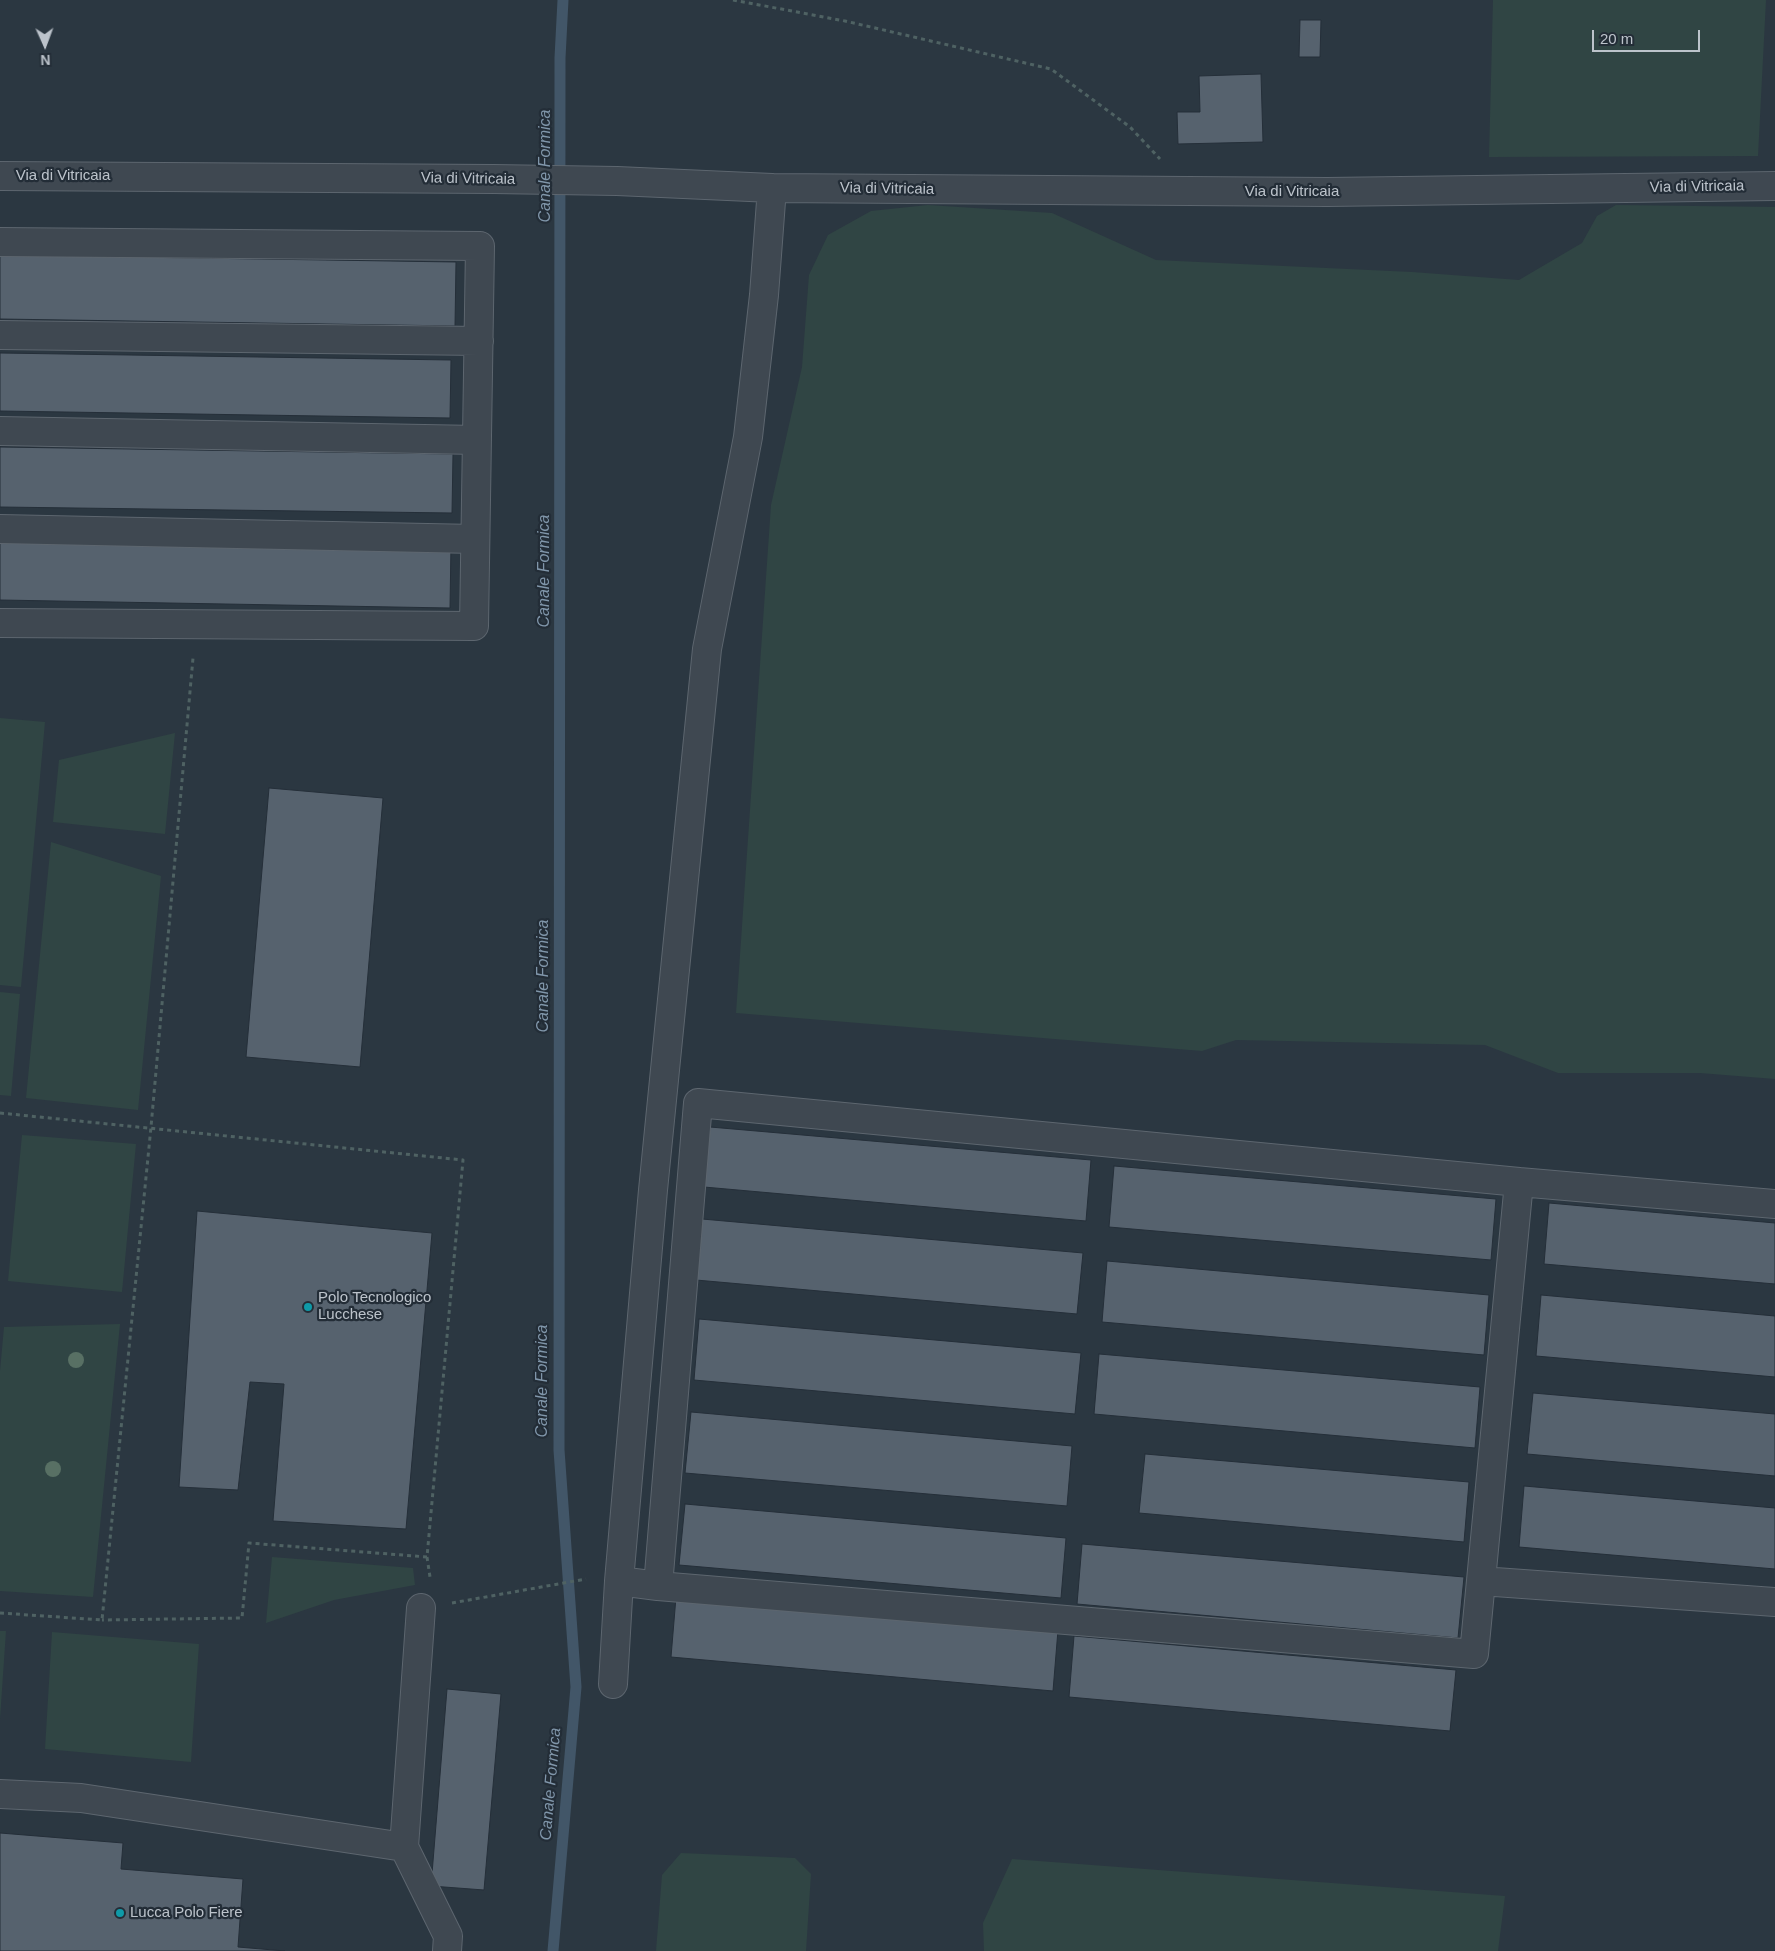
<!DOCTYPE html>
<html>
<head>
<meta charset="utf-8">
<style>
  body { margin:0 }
  #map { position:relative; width:1775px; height:1951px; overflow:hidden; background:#2b3741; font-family:Arial,sans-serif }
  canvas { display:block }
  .north { position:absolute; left:20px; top:20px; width:50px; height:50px; -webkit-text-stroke:4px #232d37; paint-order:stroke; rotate:178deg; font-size:14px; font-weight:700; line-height:20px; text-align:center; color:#bcc3cb }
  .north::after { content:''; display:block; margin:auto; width:18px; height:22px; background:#bcc3cb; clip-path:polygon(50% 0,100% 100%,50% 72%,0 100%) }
  .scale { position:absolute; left:1592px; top:30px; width:108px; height:22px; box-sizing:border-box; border:2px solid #bcc3cb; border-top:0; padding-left:6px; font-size:15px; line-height:18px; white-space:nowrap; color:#bcc3cb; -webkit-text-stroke:4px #232d37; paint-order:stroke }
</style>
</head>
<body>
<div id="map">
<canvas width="1775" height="1951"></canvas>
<div class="north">N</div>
<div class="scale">20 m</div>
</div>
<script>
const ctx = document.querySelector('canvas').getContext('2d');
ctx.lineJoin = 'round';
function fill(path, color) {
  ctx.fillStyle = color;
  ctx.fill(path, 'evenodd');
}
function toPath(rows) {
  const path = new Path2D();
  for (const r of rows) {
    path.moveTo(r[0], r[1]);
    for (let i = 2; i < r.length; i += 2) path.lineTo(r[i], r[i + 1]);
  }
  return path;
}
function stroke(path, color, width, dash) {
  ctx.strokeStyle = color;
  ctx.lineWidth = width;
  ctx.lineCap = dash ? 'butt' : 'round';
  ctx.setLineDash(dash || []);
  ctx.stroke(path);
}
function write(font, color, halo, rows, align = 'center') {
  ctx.font = font + ' Arial,sans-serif';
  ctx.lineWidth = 4.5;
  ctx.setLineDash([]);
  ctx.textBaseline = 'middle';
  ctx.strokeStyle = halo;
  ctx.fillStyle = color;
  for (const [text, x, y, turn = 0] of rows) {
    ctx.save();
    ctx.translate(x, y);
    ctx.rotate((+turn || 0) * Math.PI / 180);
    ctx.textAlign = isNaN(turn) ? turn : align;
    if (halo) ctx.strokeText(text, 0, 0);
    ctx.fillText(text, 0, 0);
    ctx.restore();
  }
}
fill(toPath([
  [1493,0,1766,0,1758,156,1489,157],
  [928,205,1052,213,1156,260,1412,272,1519,280,1582,243,1597,216,1616,205,1775,207,1775,1079,1700,1073,1558,1073,1485,1045,1236,1040,1202,1051,736,1013,771,505,802,367,809,275,828,235,871,211],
  [0,718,45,722,21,987,0,985],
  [175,733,165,834,53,822,59,760],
  [51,842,161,876,138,1110,26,1098],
  [0,992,20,994,11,1096,0,1095],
  [22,1135,136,1144,122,1292,8,1281],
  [120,1324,93,1597,0,1591,0,1371,4,1327],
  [272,1557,413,1568,415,1585,334,1600,266,1623],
  [0,1631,6,1631,0,1719],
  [52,1632,199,1644,191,1762,45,1749],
  [681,1853,795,1858,811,1874,806,1951,656,1951,662,1875],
  [1012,1859,1505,1896,1498,1951,984,1951,983,1923]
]), '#304544');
stroke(toPath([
  [553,1951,576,1687,559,1450,560,58,563,0]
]), '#425668', 11);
const building = toPath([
  [1300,20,1321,20,1320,57,1299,57,1300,20],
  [1261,74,1263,142,1178,144,1177,112,1200,112,1199,76,1261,74],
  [0,255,456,262,455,326,0,319,0,255],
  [0,353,451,360,450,418,0,411,0,353],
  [0,447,453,454,452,513,0,507,0,447],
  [0,538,451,545,450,608,0,600,0,538],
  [269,788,383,798,360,1067,246,1057,269,788],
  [710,1127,1091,1160,1086,1221,704,1187,710,1127],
  [1114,1166,1496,1199,1491,1260,1109,1227,1114,1166],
  [1549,1203,1775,1223,1775,1284,1544,1264,1549,1203],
  [197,1211,432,1233,406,1529,273,1521,284,1384,250,1382,238,1490,179,1487,197,1211],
  [702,1219,1083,1253,1077,1314,696,1280,702,1219],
  [1107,1261,1489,1295,1484,1355,1102,1322,1107,1261],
  [1541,1295,1775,1316,1775,1377,1536,1356,1541,1295],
  [699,1319,1081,1353,1075,1414,694,1380,699,1319],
  [1099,1354,1480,1387,1475,1448,1094,1414,1099,1354],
  [1533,1393,1775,1414,1775,1476,1527,1454,1533,1393],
  [691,1412,1072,1446,1067,1506,685,1473,691,1412],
  [1145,1454,1469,1482,1464,1542,1139,1513,1145,1454],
  [1524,1486,1775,1508,1775,1569,1519,1547,1524,1486],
  [685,1504,1066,1538,1061,1598,679,1565,685,1504],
  [1082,1544,1464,1577,1458,1638,1077,1604,1082,1544],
  [676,1597,1058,1630,1053,1691,671,1657,676,1597],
  [1074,1636,1456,1670,1450,1731,1069,1697,1074,1636],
  [447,1689,501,1694,484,1890,431,1886,447,1689],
  [0,1833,123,1843,121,1869,243,1879,238,1947,285,1951,0,1951,0,1833]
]);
fill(building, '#56626e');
stroke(building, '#252f39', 1);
const minor = toPath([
  [0,176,493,179,617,181,772,188,1327,192,1775,186],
  [0,242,480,246,474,626,0,623],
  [0,335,479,341],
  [0,431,477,440],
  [0,529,475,539],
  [1519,1182,1775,1204],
  [619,1581,658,1586,1474,1654,1519,1182,698,1103,658,1586],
  [1481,1581,1775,1602],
  [613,1684,619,1581,653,1190,707,649,748,437,764,295,772,188],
  [0,1794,81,1798,404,1847,421,1608],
  [404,1847,448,1936,447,1951]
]);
stroke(minor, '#5d666f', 30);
stroke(toPath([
  [733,0,845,21,1051,69,1130,127,1160,159],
  [0,1113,463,1160,427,1557,249,1543,242,1618,102,1620],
  [427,1557,430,1577],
  [452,1603,586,1579],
  [0,1613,102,1620,151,1127,193,658]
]), '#4f6263', 3, [4, 4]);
stroke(minor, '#3f4851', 28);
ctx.fillStyle = '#587064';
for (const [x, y] of [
  [76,1360],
  [53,1469]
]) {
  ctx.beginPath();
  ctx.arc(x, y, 8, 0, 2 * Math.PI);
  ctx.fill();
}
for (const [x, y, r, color] of [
  [308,1307,5,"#0f9aa8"],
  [120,1913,5,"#0f9aa8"]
]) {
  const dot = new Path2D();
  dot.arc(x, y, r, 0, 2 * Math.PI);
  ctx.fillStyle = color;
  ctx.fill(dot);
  stroke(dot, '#232d37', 2);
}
write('15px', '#bcc3cb', '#232d37', [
  ["Via di Vitricaia",63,176],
  ["Via di Vitricaia",468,179,1],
  ["Via di Vitricaia",1697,187,-1],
  ["Via di Vitricaia",887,189,1],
  ["Via di Vitricaia",1292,192]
]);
write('15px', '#bcc3cb', '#232d37', [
  ["Polo Tecnologico",318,1298],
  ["Lucchese",318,1315],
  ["Lucca Polo Fiere",130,1913]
], 'left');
write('italic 16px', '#8096aa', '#232d37', [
  ["Canale Formica",546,166,-90],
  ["Canale Formica",545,571,-90],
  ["Canale Formica",544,976,-90],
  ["Canale Formica",543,1381,-90],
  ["Canale Formica",551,1784,-85]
]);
</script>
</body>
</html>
